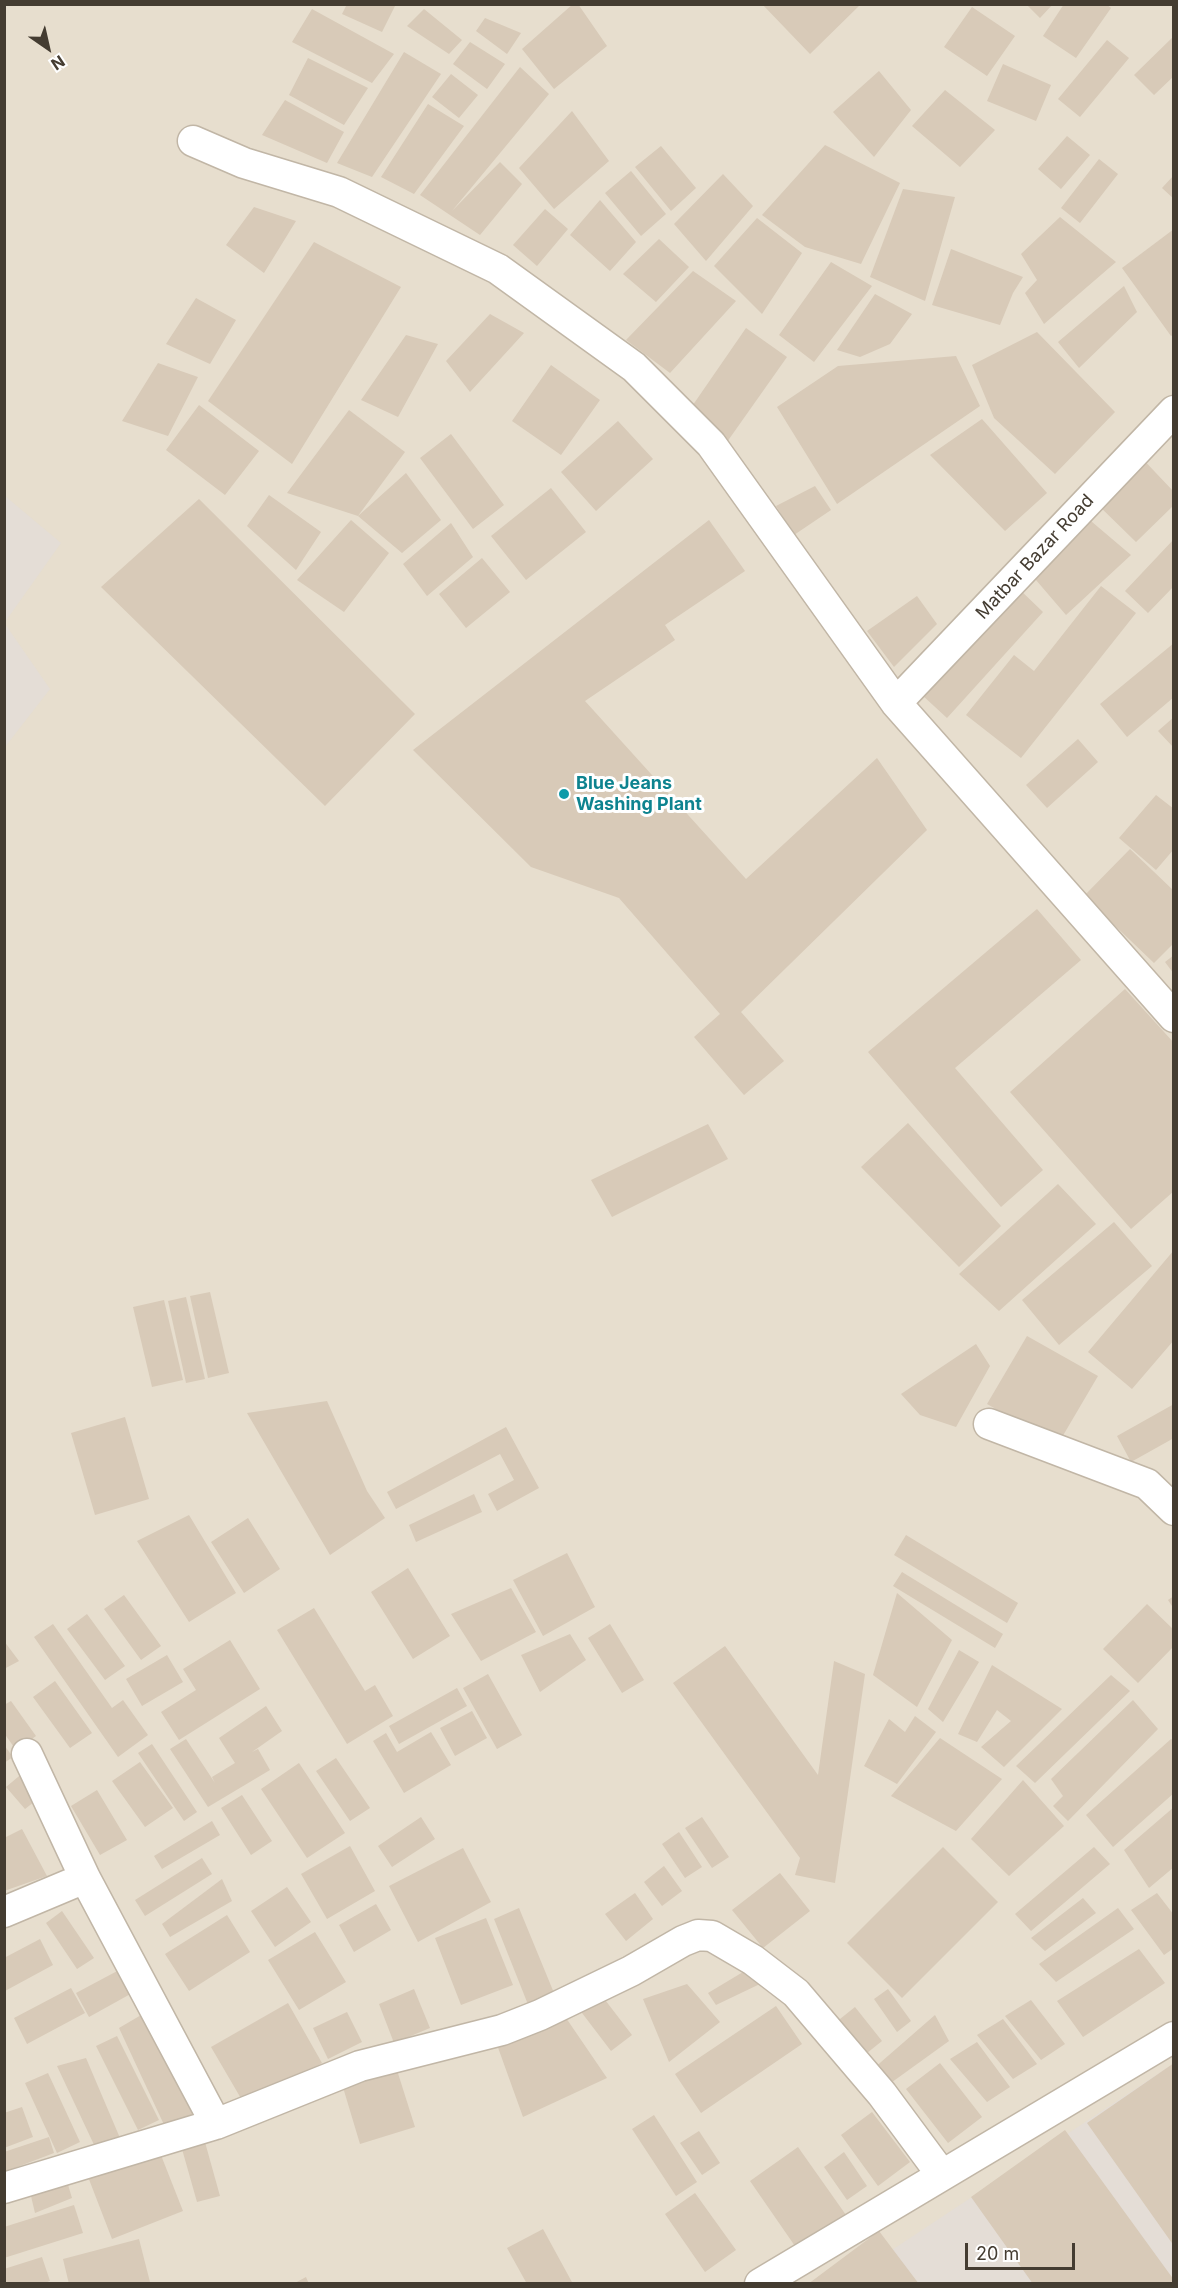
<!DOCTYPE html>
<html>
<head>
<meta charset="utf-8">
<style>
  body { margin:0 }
  #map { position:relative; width:1178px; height:2288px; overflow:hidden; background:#f2ece0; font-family:Inter,sans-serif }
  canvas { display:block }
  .frame { position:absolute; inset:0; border:6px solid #443c31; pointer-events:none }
  .north { position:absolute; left:18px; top:18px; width:60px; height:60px; -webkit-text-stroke:4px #fff; paint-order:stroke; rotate:146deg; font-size:16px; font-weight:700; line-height:24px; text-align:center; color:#443c31 }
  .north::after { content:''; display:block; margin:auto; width:21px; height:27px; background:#443c31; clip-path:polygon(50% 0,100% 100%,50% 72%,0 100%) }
  .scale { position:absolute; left:965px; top:2243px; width:110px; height:27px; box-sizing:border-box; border:3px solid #443c31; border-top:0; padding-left:8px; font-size:18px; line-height:21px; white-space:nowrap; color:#443c31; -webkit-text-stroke:4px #fff; paint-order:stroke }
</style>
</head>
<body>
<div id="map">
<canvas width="1178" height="2288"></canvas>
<div class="frame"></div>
<div class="north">N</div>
<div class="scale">20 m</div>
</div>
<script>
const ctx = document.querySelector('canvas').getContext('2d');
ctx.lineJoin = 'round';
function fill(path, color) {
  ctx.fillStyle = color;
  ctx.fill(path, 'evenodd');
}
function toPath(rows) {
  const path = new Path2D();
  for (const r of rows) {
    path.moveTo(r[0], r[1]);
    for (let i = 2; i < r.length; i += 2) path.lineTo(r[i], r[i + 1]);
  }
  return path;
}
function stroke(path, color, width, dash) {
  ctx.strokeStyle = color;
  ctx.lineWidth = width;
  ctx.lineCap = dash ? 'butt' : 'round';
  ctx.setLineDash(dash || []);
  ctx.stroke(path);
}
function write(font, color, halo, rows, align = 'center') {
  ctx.font = font + ' Inter,sans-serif';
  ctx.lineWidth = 6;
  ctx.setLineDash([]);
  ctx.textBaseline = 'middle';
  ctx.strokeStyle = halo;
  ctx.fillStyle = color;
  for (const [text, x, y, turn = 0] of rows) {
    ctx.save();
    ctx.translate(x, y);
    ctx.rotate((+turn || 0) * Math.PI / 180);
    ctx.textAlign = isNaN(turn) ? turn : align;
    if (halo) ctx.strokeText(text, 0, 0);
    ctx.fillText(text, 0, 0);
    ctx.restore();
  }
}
fill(toPath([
  [5,5,1173,5,1173,2066,846,2283,5,2284]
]), '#e7dece');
fill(toPath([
  [5,496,61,543,5,622],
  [5,624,50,689,5,747,4,747],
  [1173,2064,1173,2283,842,2283]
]), '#e4ddd6');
fill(toPath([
  [347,4,396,4,382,32,342,14],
  [573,4,578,4,607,46,554,89,522,49],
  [762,4,861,4,810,54],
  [1026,4,1053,4,1040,18],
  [1064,4,1106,4,1111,8,1076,58,1043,36],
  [972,7,1015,36,987,76,944,47],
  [312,9,394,54,372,83,292,42],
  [424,9,462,40,449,54,407,26],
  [485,18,521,33,507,54,476,31],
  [1174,36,1174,76,1154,95,1134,75],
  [1107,40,1129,58,1080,117,1058,99],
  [470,42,505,64,487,89,453,64],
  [404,52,441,74,372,177,337,163],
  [308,58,368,88,344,125,289,95],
  [1003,64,1051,85,1036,121,987,101],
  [520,67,549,94,452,211,500,162,522,184,480,235,420,195],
  [879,71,911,110,874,157,833,112],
  [451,74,478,95,459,118,432,97],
  [945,90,995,130,960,167,912,126],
  [285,100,344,132,327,163,262,135],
  [428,104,464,126,414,194,381,177],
  [572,111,609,161,554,209,519,168],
  [1067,136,1090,155,1061,189,1038,169],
  [825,145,900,183,861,264,805,247,762,215],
  [661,146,696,188,671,211,635,167],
  [1099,159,1118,174,1080,223,1061,208],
  [631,171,666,214,641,236,605,193],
  [723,174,753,206,706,261,674,224],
  [1174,175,1174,199,1162,188],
  [903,189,955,197,925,301,870,277],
  [600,200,636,242,610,271,570,235],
  [254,207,296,221,264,273,226,245],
  [545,209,568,229,537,266,513,245],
  [1060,217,1116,262,1044,324,1025,293,1037,280,1021,254],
  [757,218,802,253,762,314,714,266],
  [1174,229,1174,334,1171,336,1122,268],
  [659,239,689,267,656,302,623,274],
  [314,242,401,287,292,464,208,401],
  [951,249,1023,277,1013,293,1000,325,932,305],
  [831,262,872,286,814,362,779,335],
  [693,271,736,301,670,373,626,340],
  [1124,286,1137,312,1079,368,1058,342],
  [875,294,912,314,890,344,860,357,837,350],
  [196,298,236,320,210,364,166,344],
  [490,314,524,333,470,392,446,361],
  [746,328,787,357,727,442,686,415],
  [1037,332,1115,412,1055,474,994,418,972,365],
  [406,335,438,344,398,417,361,400],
  [956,356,980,406,837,504,777,407,838,366],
  [158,363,198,377,168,436,122,421],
  [551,365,600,400,561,455,512,421],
  [199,405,259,451,225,495,166,450],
  [349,410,405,452,358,516,287,493],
  [982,419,1047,493,1005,531,930,455],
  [618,421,653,459,596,511,561,472],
  [451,434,504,505,473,529,420,458],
  [1137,453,1174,492,1174,505,1136,542,1094,501],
  [406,473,441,520,402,553,358,516],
  [815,486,831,510,794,535,776,506],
  [551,488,586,532,526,580,491,536],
  [269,495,321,532,296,570,247,526],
  [199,499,415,714,325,806,101,587],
  [1085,516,1131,555,1066,615,1030,573],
  [351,520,389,553,344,612,297,580],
  [709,520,745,571,665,625,675,640,585,701,746,879,877,758,927,830,741,1012,784,1061,744,1095,694,1037,720,1014,619,898,531,867,413,750],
  [451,523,473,557,427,596,403,564],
  [1174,539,1174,586,1148,613,1125,591],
  [482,558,510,592,466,628,439,594],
  [1101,586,1136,613,1021,758,966,715,1014,655,1034,671],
  [1018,588,1043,612,947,718,921,694],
  [917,596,937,624,894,667,867,631],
  [1174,643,1174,697,1127,737,1100,704],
  [1174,717,1174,748,1158,731],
  [1078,739,1098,762,1047,808,1026,785],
  [1156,795,1174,809,1174,849,1156,870,1119,838],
  [1130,849,1174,891,1174,943,1154,963,1084,896],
  [1037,909,1081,960,955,1068,1043,1170,1001,1207,868,1052],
  [1174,955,1174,974,1165,962],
  [1125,989,1174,1043,1174,1191,1131,1229,1010,1092],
  [908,1123,1001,1226,959,1267,861,1167],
  [708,1124,728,1159,612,1217,591,1180],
  [1058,1184,1096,1224,999,1311,959,1274],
  [1114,1222,1152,1266,1059,1345,1022,1300],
  [1174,1250,1174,1340,1132,1389,1088,1352],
  [210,1292,229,1373,208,1378,190,1296],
  [186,1297,205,1379,186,1383,168,1301],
  [164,1300,183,1380,152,1387,133,1307],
  [1027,1336,1098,1376,1058,1444,987,1404],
  [976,1344,990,1366,956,1427,920,1415,901,1394],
  [327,1401,367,1491,385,1518,330,1555,247,1413],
  [1174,1404,1174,1438,1131,1462,1117,1436],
  [125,1417,149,1499,95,1515,71,1433],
  [506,1427,539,1488,497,1511,488,1494,514,1480,500,1454,396,1509,387,1492],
  [474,1494,482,1512,416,1542,409,1525],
  [189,1515,236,1593,189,1622,137,1541],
  [248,1518,280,1569,244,1593,211,1542],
  [906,1535,1018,1603,1007,1623,894,1555],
  [567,1553,595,1607,543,1636,513,1580],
  [408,1568,450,1636,413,1659,371,1592],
  [902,1572,1003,1634,995,1648,893,1586],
  [511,1588,536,1632,481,1661,451,1614],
  [897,1593,952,1640,917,1707,873,1675],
  [124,1595,161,1646,141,1660,104,1609],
  [1174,1596,1174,1609,1168,1600],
  [1147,1604,1174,1630,1174,1646,1138,1683,1103,1649],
  [314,1608,365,1691,375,1685,393,1716,347,1744,277,1630],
  [87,1614,125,1666,105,1680,67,1629],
  [53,1624,112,1708,123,1700,148,1735,118,1757,34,1637],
  [610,1624,644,1680,622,1693,588,1638],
  [570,1634,586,1660,540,1692,521,1655],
  [230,1640,260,1689,179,1740,161,1712,196,1690,183,1669],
  [4,1641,19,1661,4,1669],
  [725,1646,818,1775,834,1661,865,1674,835,1883,795,1875,800,1858,673,1683],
  [959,1650,979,1662,943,1722,928,1709],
  [167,1655,183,1682,142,1706,126,1679],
  [992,1665,1062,1709,1004,1767,981,1747,1011,1721,997,1710,977,1742,958,1734],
  [488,1674,522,1735,497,1749,463,1688],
  [1111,1675,1130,1691,1035,1783,1016,1766],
  [55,1681,92,1733,70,1748,33,1697],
  [457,1688,467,1706,399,1744,389,1726],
  [1133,1700,1158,1729,1068,1821,1053,1806,1063,1796,1051,1779],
  [11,1701,36,1736,16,1750,4,1733,4,1705],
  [266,1706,282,1731,252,1752,258,1749,270,1770,208,1807,170,1749,186,1739,215,1783,212,1777,235,1763,219,1738],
  [472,1711,487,1738,455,1756,440,1728],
  [915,1716,936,1732,897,1784,864,1766,889,1719,905,1732],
  [431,1732,451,1765,404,1793,373,1741,386,1733,397,1752],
  [940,1738,1002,1779,956,1831,891,1796],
  [1171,1739,1174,1741,1174,1793,1113,1847,1086,1815],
  [152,1744,197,1812,184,1821,138,1753],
  [4,1745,13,1757,4,1763],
  [336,1758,370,1808,350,1821,316,1771],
  [140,1762,173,1808,145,1827,112,1781],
  [299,1763,345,1833,307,1858,261,1789],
  [24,1772,43,1795,25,1809,6,1787],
  [1023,1780,1064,1826,1009,1876,971,1839],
  [97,1790,127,1840,100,1855,71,1806],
  [242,1795,272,1841,251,1855,221,1808],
  [1174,1807,1174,1867,1149,1888,1124,1850],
  [421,1817,435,1839,392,1867,378,1846],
  [702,1817,729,1857,712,1868,685,1828],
  [212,1821,220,1835,162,1869,154,1856],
  [22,1829,47,1876,4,1891,4,1838],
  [679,1832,702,1867,685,1878,662,1844],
  [350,1846,375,1891,327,1919,301,1874],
  [943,1847,998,1902,902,1998,847,1943],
  [1094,1847,1110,1864,1031,1931,1015,1914],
  [463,1848,491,1902,418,1942,389,1886],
  [202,1858,212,1874,145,1916,135,1900],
  [664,1866,682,1891,662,1906,644,1882],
  [780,1873,810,1911,763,1948,732,1910],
  [222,1879,232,1901,170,1937,162,1924],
  [287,1887,311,1922,275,1947,251,1911],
  [635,1893,653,1919,626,1941,605,1914],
  [1157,1893,1174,1915,1174,1948,1164,1955,1131,1910],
  [1083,1898,1096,1913,1045,1951,1031,1938],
  [376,1904,391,1930,354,1952,339,1925],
  [519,1908,554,1993,529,2007,494,1919],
  [1118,1908,1134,1929,1056,1982,1039,1964],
  [62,1911,94,1958,77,1969,46,1923],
  [227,1915,250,1952,189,1991,165,1954],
  [486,1918,513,1985,461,2005,435,1938],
  [315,1932,346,1982,299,2010,268,1960],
  [40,1939,53,1965,5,1991,4,1958],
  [1139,1949,1165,1983,1083,2037,1057,2001],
  [121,1969,134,1992,89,2017,76,1993],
  [748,1969,762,1983,716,2005,708,1993],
  [687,1984,720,2022,669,2062,643,1999],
  [71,1988,85,2013,27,2044,14,2018],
  [414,1989,430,2028,394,2043,379,2004],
  [888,1989,911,2021,897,2032,874,1999],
  [599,1992,632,2035,611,2051,579,2009],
  [1031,2000,1065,2044,1041,2060,1005,2016],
  [288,2003,322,2063,246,2107,211,2047],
  [776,2006,802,2044,701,2113,675,2074],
  [855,2007,882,2041,862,2057,835,2023],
  [148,2011,202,2112,166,2129,119,2028],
  [347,2012,362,2042,328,2059,313,2028],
  [564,2015,607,2078,523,2117,496,2042],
  [935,2015,949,2041,888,2085,873,2069],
  [1003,2019,1037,2064,1013,2079,977,2035],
  [117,2036,159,2120,138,2130,96,2046],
  [977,2042,1010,2087,987,2102,950,2059],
  [86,2058,120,2138,96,2149,57,2066],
  [940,2063,982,2117,948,2143,906,2089],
  [1174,2063,1174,2246,1087,2123],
  [396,2067,415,2127,360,2144,342,2084],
  [48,2073,80,2142,57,2153,25,2083],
  [22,2107,33,2137,4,2148,4,2113],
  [872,2112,910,2162,878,2186,841,2135],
  [654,2115,697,2182,676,2196,632,2129],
  [1065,2130,1174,2280,1174,2284,1033,2284,971,2197],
  [699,2131,720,2163,702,2175,680,2143],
  [203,2135,220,2196,197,2202,180,2142],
  [49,2137,54,2153,4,2172,4,2152],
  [157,2145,183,2211,112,2239,85,2169],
  [798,2147,846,2215,797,2249,750,2181],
  [844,2152,867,2186,847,2200,824,2167],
  [66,2178,72,2198,35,2213,30,2192],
  [695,2193,736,2250,705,2272,665,2214],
  [74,2205,83,2233,4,2258,4,2227],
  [543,2229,573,2284,527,2284,507,2248],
  [879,2231,919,2284,808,2284],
  [139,2239,150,2282,69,2284,63,2259],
  [42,2257,50,2281,42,2284,4,2284,4,2269],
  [306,2277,309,2284,293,2284]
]), '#d8cab8');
const street = toPath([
  [193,141,244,163,339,192,498,269,634,367,711,444,896,703,1174,1017],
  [896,703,1174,411],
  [989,1424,1147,1484,1174,1510],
  [27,1754,85,1878,216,2124],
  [4,1912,85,1878],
  [4,2188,216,2124,360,2066,502,2030,540,2015,631,1971,683,1941,698,1935,712,1936,753,1960,796,1993,882,2094,942,2175],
  [760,2284,1174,2037]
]);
stroke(street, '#c1b6a6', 33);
stroke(street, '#fff', 30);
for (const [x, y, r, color] of [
  [564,794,6,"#0f9aa8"]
]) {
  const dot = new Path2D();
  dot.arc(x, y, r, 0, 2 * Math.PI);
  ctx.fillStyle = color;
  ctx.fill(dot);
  stroke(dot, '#fff', 2);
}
write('18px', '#443c31', '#fff', [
  ["Matbar Bazar Road",1035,557,-47]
]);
write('bold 18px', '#0d838f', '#fff', [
  ["Blue Jeans",576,784],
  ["Washing Plant",576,805]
], 'left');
</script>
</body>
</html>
